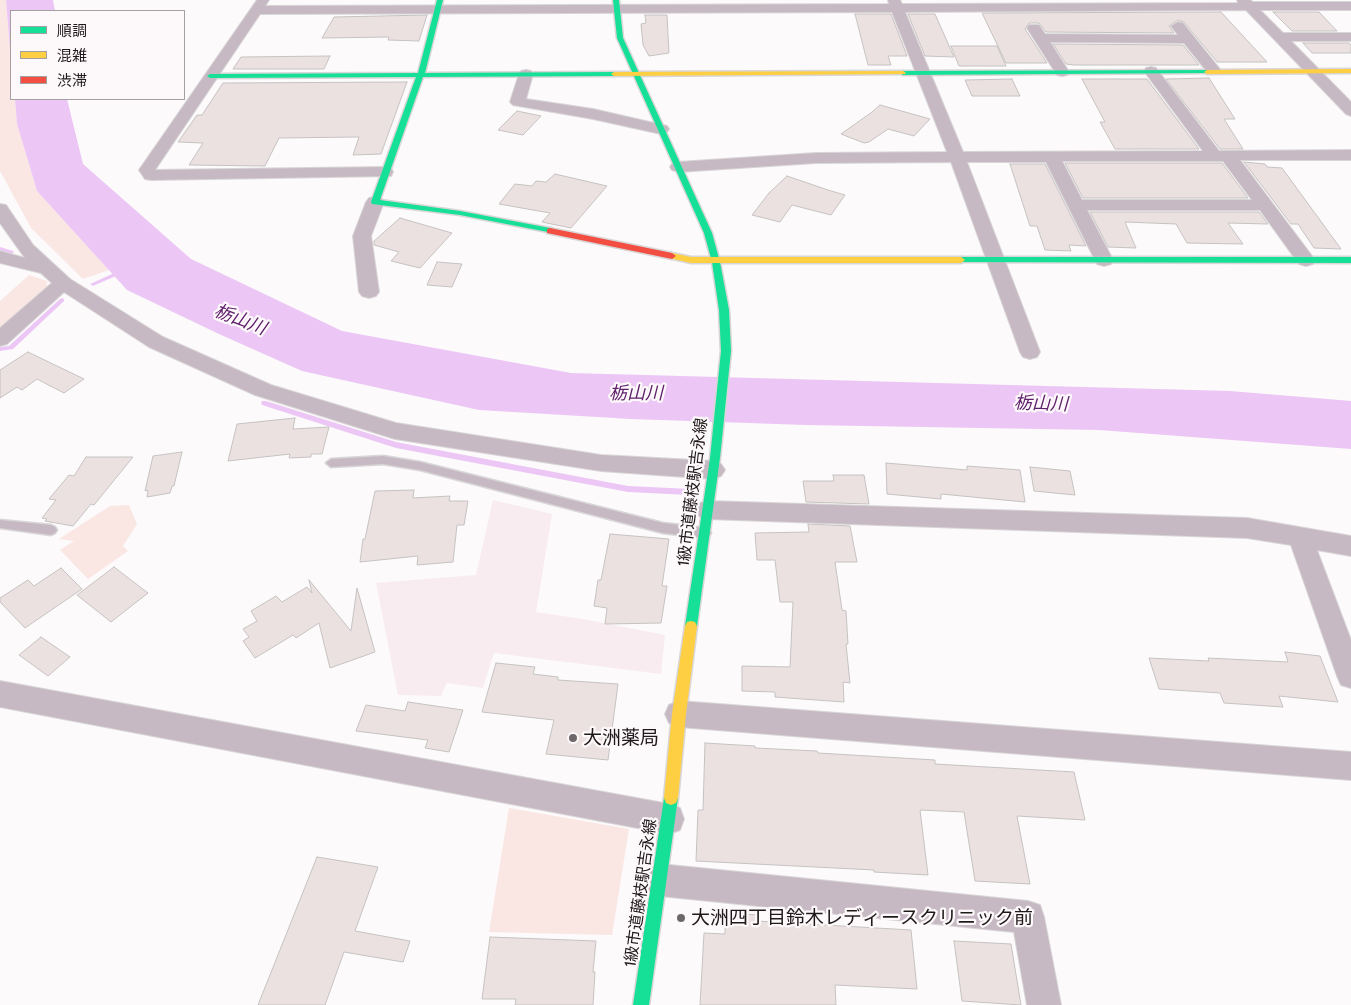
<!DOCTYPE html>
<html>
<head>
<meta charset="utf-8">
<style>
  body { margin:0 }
  #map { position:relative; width:1351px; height:1005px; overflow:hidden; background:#fcfafb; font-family:Cabin,"Noto Sans JP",sans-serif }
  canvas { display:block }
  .legend { position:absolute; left:10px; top:10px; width:175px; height:90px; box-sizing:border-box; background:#fdf9fa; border:1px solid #a49fa0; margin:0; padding:6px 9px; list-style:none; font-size:15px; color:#1f191a }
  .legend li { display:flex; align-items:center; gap:10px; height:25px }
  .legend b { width:25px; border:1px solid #a49fa0 }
</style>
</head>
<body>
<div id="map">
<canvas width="1351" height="1005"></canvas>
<ul class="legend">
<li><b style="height:6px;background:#16e098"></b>順調</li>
<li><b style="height:6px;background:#ffcf43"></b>混雑</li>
<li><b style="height:6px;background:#f24e42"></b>渋滞</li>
</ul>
</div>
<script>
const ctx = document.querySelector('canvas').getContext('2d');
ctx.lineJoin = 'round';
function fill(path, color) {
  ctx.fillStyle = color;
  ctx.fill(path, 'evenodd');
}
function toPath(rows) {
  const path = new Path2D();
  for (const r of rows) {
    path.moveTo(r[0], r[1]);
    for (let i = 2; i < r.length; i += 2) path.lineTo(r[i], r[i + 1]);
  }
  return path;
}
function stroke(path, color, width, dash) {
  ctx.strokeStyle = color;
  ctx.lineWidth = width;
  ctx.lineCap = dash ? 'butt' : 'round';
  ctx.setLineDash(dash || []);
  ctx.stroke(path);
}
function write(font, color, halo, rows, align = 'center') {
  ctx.font = font + ' Cabin,"Noto Sans JP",sans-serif';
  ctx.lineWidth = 4.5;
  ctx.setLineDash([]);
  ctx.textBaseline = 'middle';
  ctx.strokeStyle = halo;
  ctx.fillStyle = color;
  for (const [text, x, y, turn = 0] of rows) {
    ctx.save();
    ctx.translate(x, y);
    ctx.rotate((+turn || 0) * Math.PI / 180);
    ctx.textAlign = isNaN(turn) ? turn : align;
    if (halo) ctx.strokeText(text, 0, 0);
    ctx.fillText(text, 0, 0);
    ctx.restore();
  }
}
fill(toPath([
  [493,500,552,514,536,612,583,619,665,635,661,674,494,653,483,688,447,683,441,696,398,695,376,583,476,575]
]), '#f9ecf0');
fill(toPath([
  [0,0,6,0,11,63,11,99,15,99,17,124,37,191,109,270,83,279,31,228,0,171],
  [29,275,47,281,47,289,0,329,0,301],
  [129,505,137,524,123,546,128,551,88,579,60,550,74,541,59,539,110,506],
  [509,808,629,829,612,935,489,932]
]), '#fae7e3');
fill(toPath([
  [6,0,53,0,55,11,11,11,11,63],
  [15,99,67,99,83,164,191,259,342,331,571,373,1230,391,1351,401,1351,449,1099,430,806,425,631,419,479,410,302,371,219,334,127,290,37,191,17,124]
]), '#ecc6f5');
fill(toPath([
  [0,247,13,251,14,252,11,254,0,251,0,247],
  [121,270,123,271,123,273,95,285,93,286,90,284,121,270],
  [62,298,64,299,64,301,13,349,0,351,0,347,9,346,60,299,62,298],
  [262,401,266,401,396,442,628,486,690,489,694,492,690,495,628,492,396,448,262,405,261,403,262,401]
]), '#ecc6f5');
const building = toPath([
  [1221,12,1267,62,1217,62,1184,22,1178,20,1169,26,1174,33,1046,32,1039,23,1029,23,1025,29,1047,63,1006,63,982,13,1221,12],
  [1273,12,1319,12,1337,31,1292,31,1273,12],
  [855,14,891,14,907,56,888,56,891,65,868,65,855,14],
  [908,14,935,14,954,57,925,56,908,14],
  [427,15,419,41,388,40,389,37,322,38,334,17,427,15],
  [645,15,667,15,669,53,649,56,643,45,641,24,646,23,645,15],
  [1303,43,1349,43,1351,45,1351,53,1312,53,1303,43],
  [1053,44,1183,45,1199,65,1074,65,1066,64,1053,44],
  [951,46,997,46,1006,66,959,66,951,46],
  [330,56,324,69,233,69,241,57,330,56],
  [1209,78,1235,119,1224,119,1243,149,1220,149,1166,79,1209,78],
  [1012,79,1020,96,972,96,965,80,1012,79],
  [1082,79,1147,79,1199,149,1115,149,1100,122,1105,122,1082,79],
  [407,82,381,154,353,155,359,137,279,138,265,166,189,165,203,143,178,142,197,115,202,115,223,83,407,82],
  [880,105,930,119,914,136,888,129,869,142,864,143,841,134,872,112,880,105],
  [517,111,541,116,523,135,498,130,517,111],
  [1244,162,1265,164,1267,167,1282,168,1341,249,1314,248,1298,224,1291,224,1244,162],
  [1065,163,1222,163,1248,198,1083,198,1065,163],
  [1010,164,1045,164,1086,246,1069,245,1071,251,1045,250,1037,226,1030,226,1010,164],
  [555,174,607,186,571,228,542,222,550,213,499,204,515,184,532,186,536,181,546,182,555,174],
  [787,176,828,190,845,195,831,215,792,205,780,222,752,215,769,193,787,176],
  [1090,212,1259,212,1268,224,1228,223,1243,244,1187,243,1176,224,1125,222,1136,248,1108,247,1090,212],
  [400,218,452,233,420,268,391,261,399,252,374,245,374,241,400,218],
  [437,262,462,264,452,287,427,285,437,262],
  [28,352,84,379,64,393,37,379,22,390,17,387,0,398,0,370,28,352],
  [295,418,293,429,329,427,322,454,311,454,311,457,289,458,290,454,228,461,237,424,295,418],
  [182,452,174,486,172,486,170,493,147,497,148,490,145,491,153,456,182,452],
  [86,457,133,457,94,505,91,504,73,526,45,521,47,519,42,518,56,500,49,499,69,475,74,476,86,457],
  [886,463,967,470,967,466,1020,470,1025,502,941,494,941,499,887,494,886,463],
  [1030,467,1070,471,1075,495,1034,491,1030,467],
  [833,475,864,475,869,504,806,502,803,481,834,481,833,475],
  [414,490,413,498,450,496,449,501,468,501,464,525,457,525,453,562,417,565,418,556,360,562,363,539,365,539,375,491,414,490],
  [808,524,850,526,857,562,835,562,842,610,846,611,848,644,846,644,850,683,843,682,844,702,775,697,775,692,742,691,742,666,790,667,793,602,780,602,775,560,757,560,755,533,809,532,808,524],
  [610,534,669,539,662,586,667,586,661,623,605,624,607,608,594,606,598,580,601,580,610,534],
  [114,567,148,593,111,622,77,595,114,567],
  [61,568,82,589,25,628,0,602,0,598,28,580,34,586,61,568],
  [309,580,351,631,357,588,375,652,330,668,319,623,296,638,293,635,255,658,243,641,249,637,243,629,257,621,251,611,276,596,282,602,307,587,312,593,309,580],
  [41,637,70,657,48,676,19,655,41,637],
  [1285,652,1320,656,1338,702,1279,696,1283,707,1224,703,1220,693,1159,689,1149,658,1209,661,1208,658,1288,662,1285,652],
  [496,663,535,667,533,674,558,677,558,680,618,684,608,760,546,754,554,720,482,712,496,663],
  [408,702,463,710,449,752,425,748,428,740,356,731,366,705,405,711,408,702],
  [705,743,755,746,755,748,817,751,818,753,935,760,935,764,1074,772,1085,820,1017,816,1030,884,975,881,964,812,920,810,928,875,874,872,874,870,696,861,698,810,703,810,705,743],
  [317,857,378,867,355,931,410,941,403,962,344,952,325,1005,258,1005,317,857],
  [725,912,757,915,757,921,911,930,917,989,835,985,836,1005,700,1005,704,933,725,934,725,912],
  [490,937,596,941,593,972,595,972,593,1005,515,1005,516,999,482,999,490,937],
  [954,941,1011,944,1021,1005,962,1001,954,941]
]);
fill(building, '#ece1e1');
stroke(building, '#c6c2c2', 1);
const lane = toPath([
  [383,456,420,462,663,523,705,528,709,530,711,533,709,536,705,538,663,533,420,470,383,464,331,467,326,463,331,459,383,456],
  [0,520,51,525,55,527,57,530,55,533,51,535,0,528,0,520]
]);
const street = toPath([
  [257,0,269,0,265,6,889,4,888,0,900,0,902,4,1238,3,1237,0,1250,0,1253,2,1351,2,1351,10,1260,10,1283,33,1351,33,1351,41,1291,41,1351,102,1351,116,1346,114,1246,10,905,12,963,152,1203,151,1144,71,1146,68,1151,67,1156,68,1219,151,1351,150,1351,160,1240,160,1315,260,1313,264,1306,266,1299,264,1260,210,1087,210,1113,260,1111,264,1104,266,1097,264,1046,162,967,162,1040,352,1037,357,1030,359,1023,357,1020,352,951,162,816,163,678,172,672,170,670,167,672,164,678,162,816,153,947,152,892,12,260,14,155,170,385,167,391,168,393,172,391,176,151,180,145,179,139,170,257,0],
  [1062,161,1223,161,1252,200,1082,200,1062,161],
  [1178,22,1183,23,1219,68,1221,71,1219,74,1209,74,1184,43,1050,42,1069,72,1067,75,1062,76,1057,75,1027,28,1029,25,1039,25,1045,34,1178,35,1171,26,1178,22],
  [526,70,531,71,533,74,526,99,593,109,667,126,669,129,667,132,661,134,593,119,513,105,510,102,519,74,521,71,526,70],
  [375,197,381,198,384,202,371,236,379,292,376,296,369,298,362,296,359,292,353,236,366,202,369,198,375,197],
  [0,204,6,205,33,245,70,279,163,337,271,385,396,423,601,455,713,461,721,464,725,470,721,476,713,479,601,471,395,439,255,395,149,347,64,292,7,344,0,346,0,328,52,283,41,273,0,263,0,251,25,258,0,223,0,204],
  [708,501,1247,518,1351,536,1351,556,1317,550,1351,640,1351,688,1341,685,1337,676,1291,545,1247,538,708,519,700,517,696,510,700,503,708,501],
  [0,681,669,804,680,808,684,819,680,830,669,834,0,707,0,681],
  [679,701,1351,752,1351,780,679,727,669,723,665,714,669,705,679,701],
  [660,864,1028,901,1040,905,1044,917,1061,1005,1027,1005,1014,932,660,896,649,891,644,880,649,869,660,864]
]);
const fast = toPath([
  [437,0,443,0,425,73,614,72,617,74,614,76,423,77,380,200,460,211,550,228,553,229,553,233,460,215,372,204,371,202,416,77,210,78,207,76,210,74,418,73,437,0],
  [613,0,619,0,623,38,712,233,720,262,729,310,731,351,720,458,697,626,695,630,691,631,687,630,685,626,710,458,721,351,719,310,712,262,704,233,617,38,613,0],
  [1207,70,1209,71,1209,73,903,75,900,73,903,71,1207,70],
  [961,257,1351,257,1351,263,958,262,958,258,961,257],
  [671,791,676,793,678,798,649,1005,633,1005,664,798,666,793,671,791]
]);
const slow = toPath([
  [1351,69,1351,73,1207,74,1204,72,1207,70,1351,69],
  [903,71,906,73,905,74,614,76,611,74,614,72,903,71],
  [672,253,691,257,961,257,965,260,961,263,691,263,669,258,668,256,672,253],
  [691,621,695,622,697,626,686,714,678,798,676,803,671,805,666,803,664,798,672,714,685,626,687,622,691,621]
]);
const jam = toPath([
  [550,228,672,253,676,256,672,259,547,233,547,229,550,228]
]);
stroke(lane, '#d9d6d7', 3);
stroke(street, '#d9d6d7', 2);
stroke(fast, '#d9d6d7', 3);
stroke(slow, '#d9d6d7', 3);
stroke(jam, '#d9d6d7', 3);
fill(lane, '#c7b9c3');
fill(street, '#c7b9c3');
fill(fast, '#16e098');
fill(slow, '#ffcf43');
fill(jam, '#f24e42');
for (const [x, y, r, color] of [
  [573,738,5,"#6c6869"],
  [681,918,5,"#6c6869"]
]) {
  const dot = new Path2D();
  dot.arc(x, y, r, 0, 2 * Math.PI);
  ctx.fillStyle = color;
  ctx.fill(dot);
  stroke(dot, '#fdf9fa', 2);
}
write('16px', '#1f191a', '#fdf9fa', [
  ["1級市道藤枝駅吉永線",693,492,-83],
  ["1級市道藤枝駅吉永線",641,893,-82]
]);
write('italic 18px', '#5f206c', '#fdf9fa', [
  ["栃山川",240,320,21],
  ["栃山川",636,394],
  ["栃山川",1041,404,2]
]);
write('19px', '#1f191a', '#fdf9fa', [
  ["大洲薬局",583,738],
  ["大洲四丁目鈴木レディースクリニック前",691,918]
], 'left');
</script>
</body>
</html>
